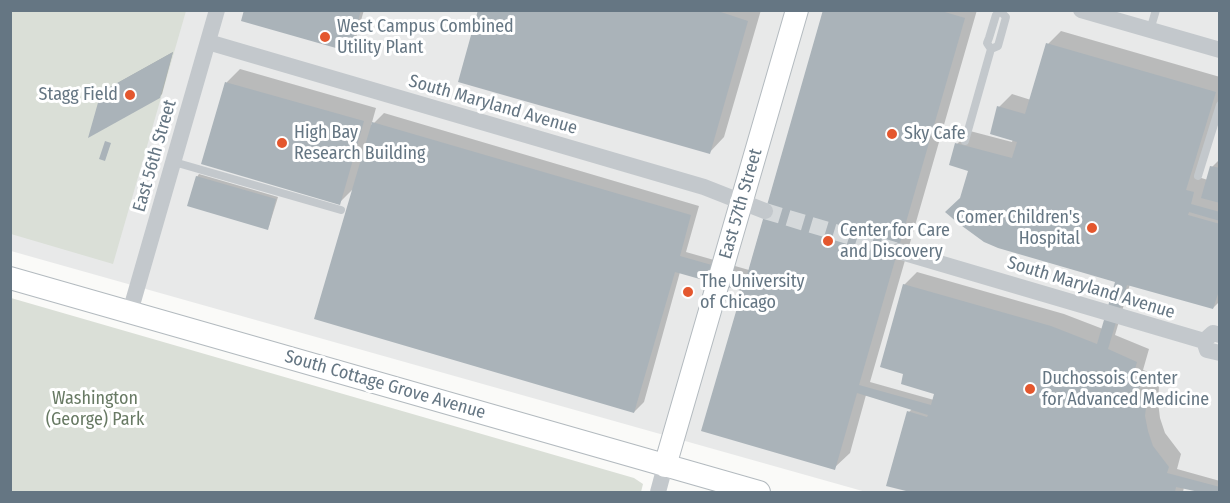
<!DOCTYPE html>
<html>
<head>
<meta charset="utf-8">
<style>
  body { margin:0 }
  #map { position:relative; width:1230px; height:503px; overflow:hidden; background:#fafaf8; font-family:"Fira Sans Condensed",sans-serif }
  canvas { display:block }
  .frame { position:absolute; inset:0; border:12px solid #657683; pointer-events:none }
</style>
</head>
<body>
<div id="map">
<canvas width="1230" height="503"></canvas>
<div class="frame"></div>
</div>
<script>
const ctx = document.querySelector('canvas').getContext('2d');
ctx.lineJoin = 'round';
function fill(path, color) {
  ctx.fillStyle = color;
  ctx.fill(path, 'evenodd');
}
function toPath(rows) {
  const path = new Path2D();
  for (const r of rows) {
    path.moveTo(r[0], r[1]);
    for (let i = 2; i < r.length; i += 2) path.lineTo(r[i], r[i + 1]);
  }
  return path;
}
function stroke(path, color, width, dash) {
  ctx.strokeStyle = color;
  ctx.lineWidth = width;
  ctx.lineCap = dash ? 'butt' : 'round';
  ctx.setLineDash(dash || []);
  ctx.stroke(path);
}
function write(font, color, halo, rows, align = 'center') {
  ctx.font = font + ' "Fira Sans Condensed",sans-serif';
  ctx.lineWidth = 6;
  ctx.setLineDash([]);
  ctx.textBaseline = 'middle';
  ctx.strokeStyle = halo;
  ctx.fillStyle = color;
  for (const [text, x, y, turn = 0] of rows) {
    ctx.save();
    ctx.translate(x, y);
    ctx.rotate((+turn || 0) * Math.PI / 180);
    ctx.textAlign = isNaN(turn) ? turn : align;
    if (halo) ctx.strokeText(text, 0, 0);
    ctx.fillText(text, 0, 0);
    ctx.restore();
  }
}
fill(toPath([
  [10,11,1219,11,1219,492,866,492,11,251]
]), '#e8e9e9');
fill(toPath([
  [10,11,186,11,113,264,11,234],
  [11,298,634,478,643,484,641,492,11,492]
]), '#dadfd7');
fill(toPath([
  [245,10,364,10,354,45,349,50],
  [480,10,761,10,724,137,709,153],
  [824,10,977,10,870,382,934,400,936,393,905,373,904,285,917,272,1064,314,1103,329,1118,281,961,198,970,170,957,144,970,131,1012,142,1013,139,999,107,1012,94,1031,100,1048,44,1061,31,1220,77,1220,107,1198,177,1208,180,1212,167,1220,159,1220,301,1213,308,1130,284,1115,335,1149,349,1143,370,1152,373,1149,384,1159,386,1158,402,1160,418,1165,433,1181,454,1177,469,1220,481,1220,492,1204,492,1184,487,1183,492,915,492,888,485,909,412,912,409,866,395,850,453,834,468,743,290,680,272,644,402,634,412,354,188,339,203,203,163,227,82,240,69,376,108,371,126,384,113,699,206,686,252,749,270],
  [173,52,162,94,159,97,105,90],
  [199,174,278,197,269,226,267,228,197,177]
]), '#0003');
fill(toPath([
  [244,10,361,10,350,52,241,21],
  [478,10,715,10,748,21,710,154,458,82],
  [823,10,938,10,965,18,859,385,931,405,934,394,901,384,903,374,880,367,903,284,1051,326,1097,344,1115,282,998,248,984,242,958,223,945,212,960,198,968,171,949,165,955,143,1012,158,1017,142,990,134,997,106,1025,114,1046,43,1216,92,1186,190,1194,192,1191,204,1220,212,1220,221,1189,212,1188,215,1220,224,1220,288,1213,309,1127,285,1108,349,1137,362,1131,383,1140,385,1137,396,1147,399,1145,416,1148,431,1153,446,1169,467,1167,473,1220,487,1220,492,1199,492,1176,487,1175,492,910,492,886,486,907,411,927,417,928,415,857,393,835,470,701,431,742,291,675,272,634,413,314,319,372,122,691,215,680,256,747,275],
  [173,52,160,98,88,138,101,92],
  [225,82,364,121,340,205,201,164],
  [105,141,111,143,105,161,99,159],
  [1210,166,1220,168,1220,203,1201,198],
  [196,176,276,199,268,230,187,206]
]), '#aab3b9');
stroke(toPath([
  [765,211,898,251]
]), '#d5d9db', 16, [16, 8]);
const secondary = toPath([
  [10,278,759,492],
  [665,466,797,10]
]);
stroke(secondary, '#b3babf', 24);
stroke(toPath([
  [1150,30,1156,10],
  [991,49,987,43,989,38,996,15,1001,10],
  [965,141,991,49,998,46,1006,17,1001,12],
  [174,162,341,210],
  [1198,176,1220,105]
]), '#c3c8cc', 8);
stroke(toPath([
  [1081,10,1220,50],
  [208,42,704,187,765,211],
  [898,251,1204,341],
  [130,312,217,10],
  [1204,341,1207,350,1220,353],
  [1204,341,1213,333,1220,335],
  [658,492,665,466]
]), '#c3c8cc', 16);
stroke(secondary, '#fff', 22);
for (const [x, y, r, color] of [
  [325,37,6,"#e4572e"],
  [130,95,6,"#e4572e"],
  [892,134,6,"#e4572e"],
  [282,143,6,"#e4572e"],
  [1092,228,6,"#e4572e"],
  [828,241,6,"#e4572e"],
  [688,292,6,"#e4572e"],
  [1030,389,6,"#e4572e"]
]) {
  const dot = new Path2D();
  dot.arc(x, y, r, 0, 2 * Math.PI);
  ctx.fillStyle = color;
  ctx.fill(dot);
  stroke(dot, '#fff', 2);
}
write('18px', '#657683', '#fff', [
  ["West Campus Combined",337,27],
  ["Utility Plant",337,48],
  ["Stagg Field",118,95,"right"],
  ["High Bay",294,133],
  ["Research Building",294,154],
  ["Sky Cafe",904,134],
  ["Comer Children's",1080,218,"right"],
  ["Hospital",1080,239,"right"],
  ["Center for Care",840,231],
  ["and Discovery",840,252],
  ["The University",700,282],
  ["of Chicago",700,303],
  ["Duchossois Center",1042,379],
  ["for Advanced Medicine",1042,400]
], 'left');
write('18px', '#657683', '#fff', [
  ["South Maryland Avenue",493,105,16],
  ["East 56th Street",155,156,-74],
  ["East 57th Street",741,204,-74],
  ["South Maryland Avenue",1091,288,17],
  ["South Cottage Grove Avenue",385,385,16]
]);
write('18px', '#687a64', '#fff', [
  ["Washington",95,399],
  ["(George) Park",95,420]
]);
</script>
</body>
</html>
